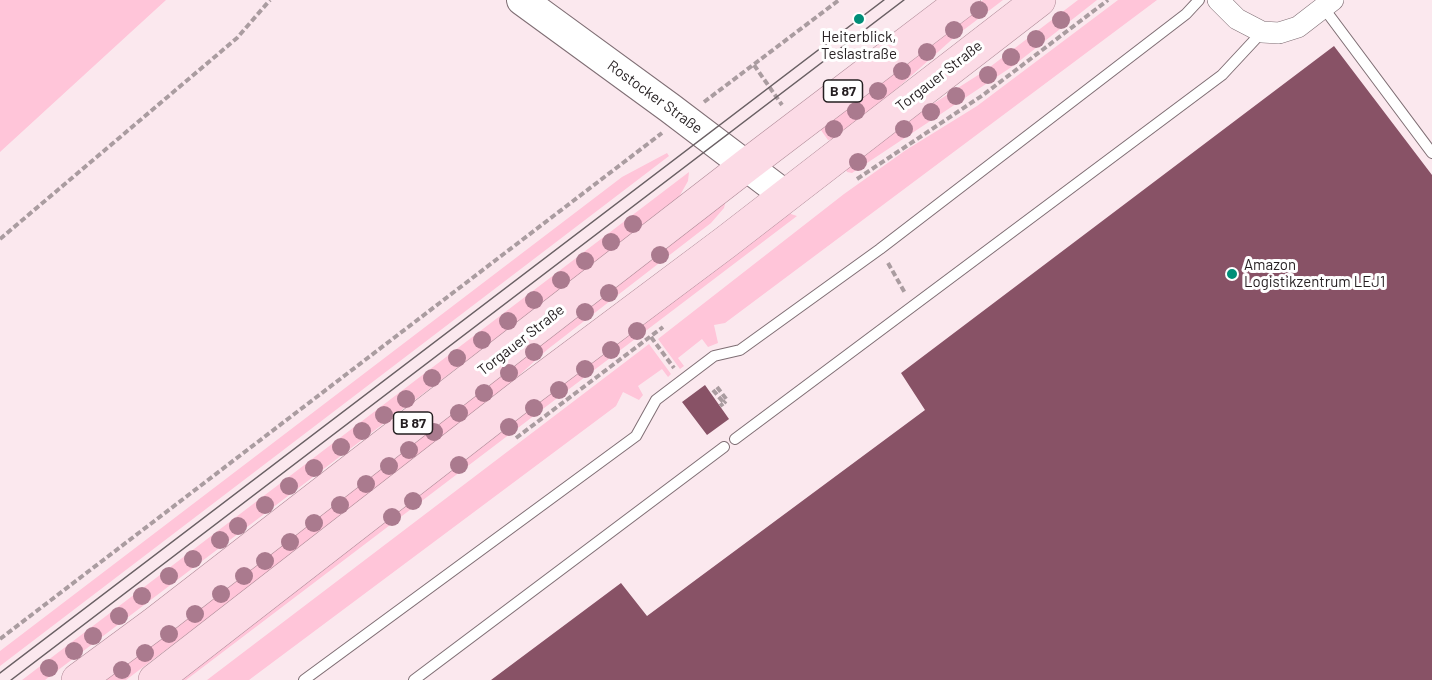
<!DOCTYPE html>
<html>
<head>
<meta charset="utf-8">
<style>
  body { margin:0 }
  canvas { display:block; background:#fbe8ee }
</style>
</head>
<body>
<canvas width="1432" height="680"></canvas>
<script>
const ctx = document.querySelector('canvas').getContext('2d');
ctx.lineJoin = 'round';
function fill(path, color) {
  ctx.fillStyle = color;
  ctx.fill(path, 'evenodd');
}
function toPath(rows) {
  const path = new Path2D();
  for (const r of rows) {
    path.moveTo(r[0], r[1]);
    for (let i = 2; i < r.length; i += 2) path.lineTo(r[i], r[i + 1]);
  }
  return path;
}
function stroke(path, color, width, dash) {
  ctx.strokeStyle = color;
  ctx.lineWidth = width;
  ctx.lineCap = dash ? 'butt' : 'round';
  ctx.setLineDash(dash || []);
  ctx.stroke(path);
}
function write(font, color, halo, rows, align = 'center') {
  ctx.font = font + ' Barlow,sans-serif';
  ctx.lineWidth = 6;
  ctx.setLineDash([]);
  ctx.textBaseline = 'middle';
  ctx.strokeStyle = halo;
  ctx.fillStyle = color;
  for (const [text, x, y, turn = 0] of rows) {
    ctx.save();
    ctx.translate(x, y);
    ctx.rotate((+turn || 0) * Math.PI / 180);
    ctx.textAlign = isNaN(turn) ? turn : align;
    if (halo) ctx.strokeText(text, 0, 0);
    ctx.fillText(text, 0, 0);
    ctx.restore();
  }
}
fill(toPath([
  [0,0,166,0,0,152],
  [983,0,1003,0,957,35,865,117,838,138,828,140,818,126],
  [1078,0,1097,0,1013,66,852,173,847,172,844,166,873,142,986,70],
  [1118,0,1157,0,725,323,714,325,718,343,708,347,702,339,678,358,684,366,680,369,658,339,844,194,906,150,977,106],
  [667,153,669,156,0,666,0,651,622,177],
  [689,172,688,181,679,197,663,212,45,680,22,680],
  [726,200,724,208,711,223,548,349,471,419,126,680,91,680],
  [787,209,791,214,797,216,186,680,169,680],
  [649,344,671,374,668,377,662,369,638,386,643,395,639,400,623,392,616,406,249,680,207,680]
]), '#ffc5d9');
fill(toPath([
  [1334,46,1432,175,1432,680,491,680,621,583,647,616,925,410,901,373],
  [705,385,729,419,707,435,682,402]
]), '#885266');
const service = toPath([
  [1323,7,1432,153],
  [735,439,1222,75,1262,32],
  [304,680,636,436,656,400,714,356,740,350,880,249,1186,14,1199,0],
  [414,680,724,447]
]);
const minor = toPath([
  [1218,0,1237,19,1262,32,1279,33,1298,27,1333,0]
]);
const secondary = toPath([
  [522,0,670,108,786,196]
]);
const primary = toPath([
  [78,680,154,624,747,165,964,0],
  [155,680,527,391,726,242,1039,0]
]);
stroke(service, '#7f6e74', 12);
stroke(minor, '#7f6e74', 22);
stroke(secondary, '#7f6e74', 32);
stroke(primary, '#af8a97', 34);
stroke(toPath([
  [754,65,782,105],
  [704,102,839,0],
  [857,179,983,95,1108,0],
  [0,239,237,38,270,0],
  [888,263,905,293],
  [651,337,674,368],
  [717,387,727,400,724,403],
  [713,390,724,403,720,406],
  [516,438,663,327],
  [0,639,662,133]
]), '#aa9ca0', 4, [6, 3]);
stroke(service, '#fff', 10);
stroke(minor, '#fff', 21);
stroke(secondary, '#fff', 30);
stroke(primary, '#fcdbe6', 33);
stroke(toPath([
  [0,673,884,0],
  [11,680,904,0]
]), '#6a6064', 1.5);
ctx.fillStyle = '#aa7a8e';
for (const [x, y] of [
  [979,10],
  [1061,20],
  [954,30],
  [1036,39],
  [927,52],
  [1011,57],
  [902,71],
  [988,75],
  [878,91],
  [956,96],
  [856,111],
  [931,112],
  [834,129],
  [904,129],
  [858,162],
  [633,224],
  [611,242],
  [660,255],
  [585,261],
  [561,280],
  [609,293],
  [534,300],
  [585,312],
  [508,321],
  [637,331],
  [482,340],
  [611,350],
  [534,352],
  [457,358],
  [585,369],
  [509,373],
  [432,378],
  [559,390],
  [484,393],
  [406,399],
  [534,408],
  [459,413],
  [384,415],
  [509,427],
  [362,431],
  [434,432],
  [341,447],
  [409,450],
  [459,465],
  [389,466],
  [314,468],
  [366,484],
  [289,486],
  [413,501],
  [265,505],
  [340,505],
  [392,517],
  [314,523],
  [238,526],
  [220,540],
  [290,542],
  [193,559],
  [265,561],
  [169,576],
  [244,576],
  [221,594],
  [142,596],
  [195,614],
  [119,616],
  [169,634],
  [93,636],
  [74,651],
  [145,653],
  [49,668],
  [122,670]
]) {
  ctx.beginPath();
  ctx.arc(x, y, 9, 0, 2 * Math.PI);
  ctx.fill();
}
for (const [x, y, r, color] of [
  [859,19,6,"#008e78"],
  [1232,274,6,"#008e78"]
]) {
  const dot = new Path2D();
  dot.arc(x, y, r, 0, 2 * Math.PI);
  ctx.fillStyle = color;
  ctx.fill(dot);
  stroke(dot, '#fff', 2);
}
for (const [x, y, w] of [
  [843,91,39],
  [413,423,39]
]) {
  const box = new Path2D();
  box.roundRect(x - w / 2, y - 11, w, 22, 4.5);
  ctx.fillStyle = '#fff';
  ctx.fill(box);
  stroke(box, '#251f21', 1.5);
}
write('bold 14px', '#251f21', null, [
  ["B 87",843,91],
  ["B 87",413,423]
]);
write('15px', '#251f21', '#fff', [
  ["Heiterblick,",859,37],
  ["Teslastraße",859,54],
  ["Amazon",1244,265,"left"],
  ["Logistikzentrum LEJ1",1244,282,"left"]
]);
write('15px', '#251f21', '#fff', [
  ["Torgauer Straße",939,76,-38],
  ["Rostocker Straße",655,97,36],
  ["Torgauer Straße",521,340,-38]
]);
</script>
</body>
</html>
